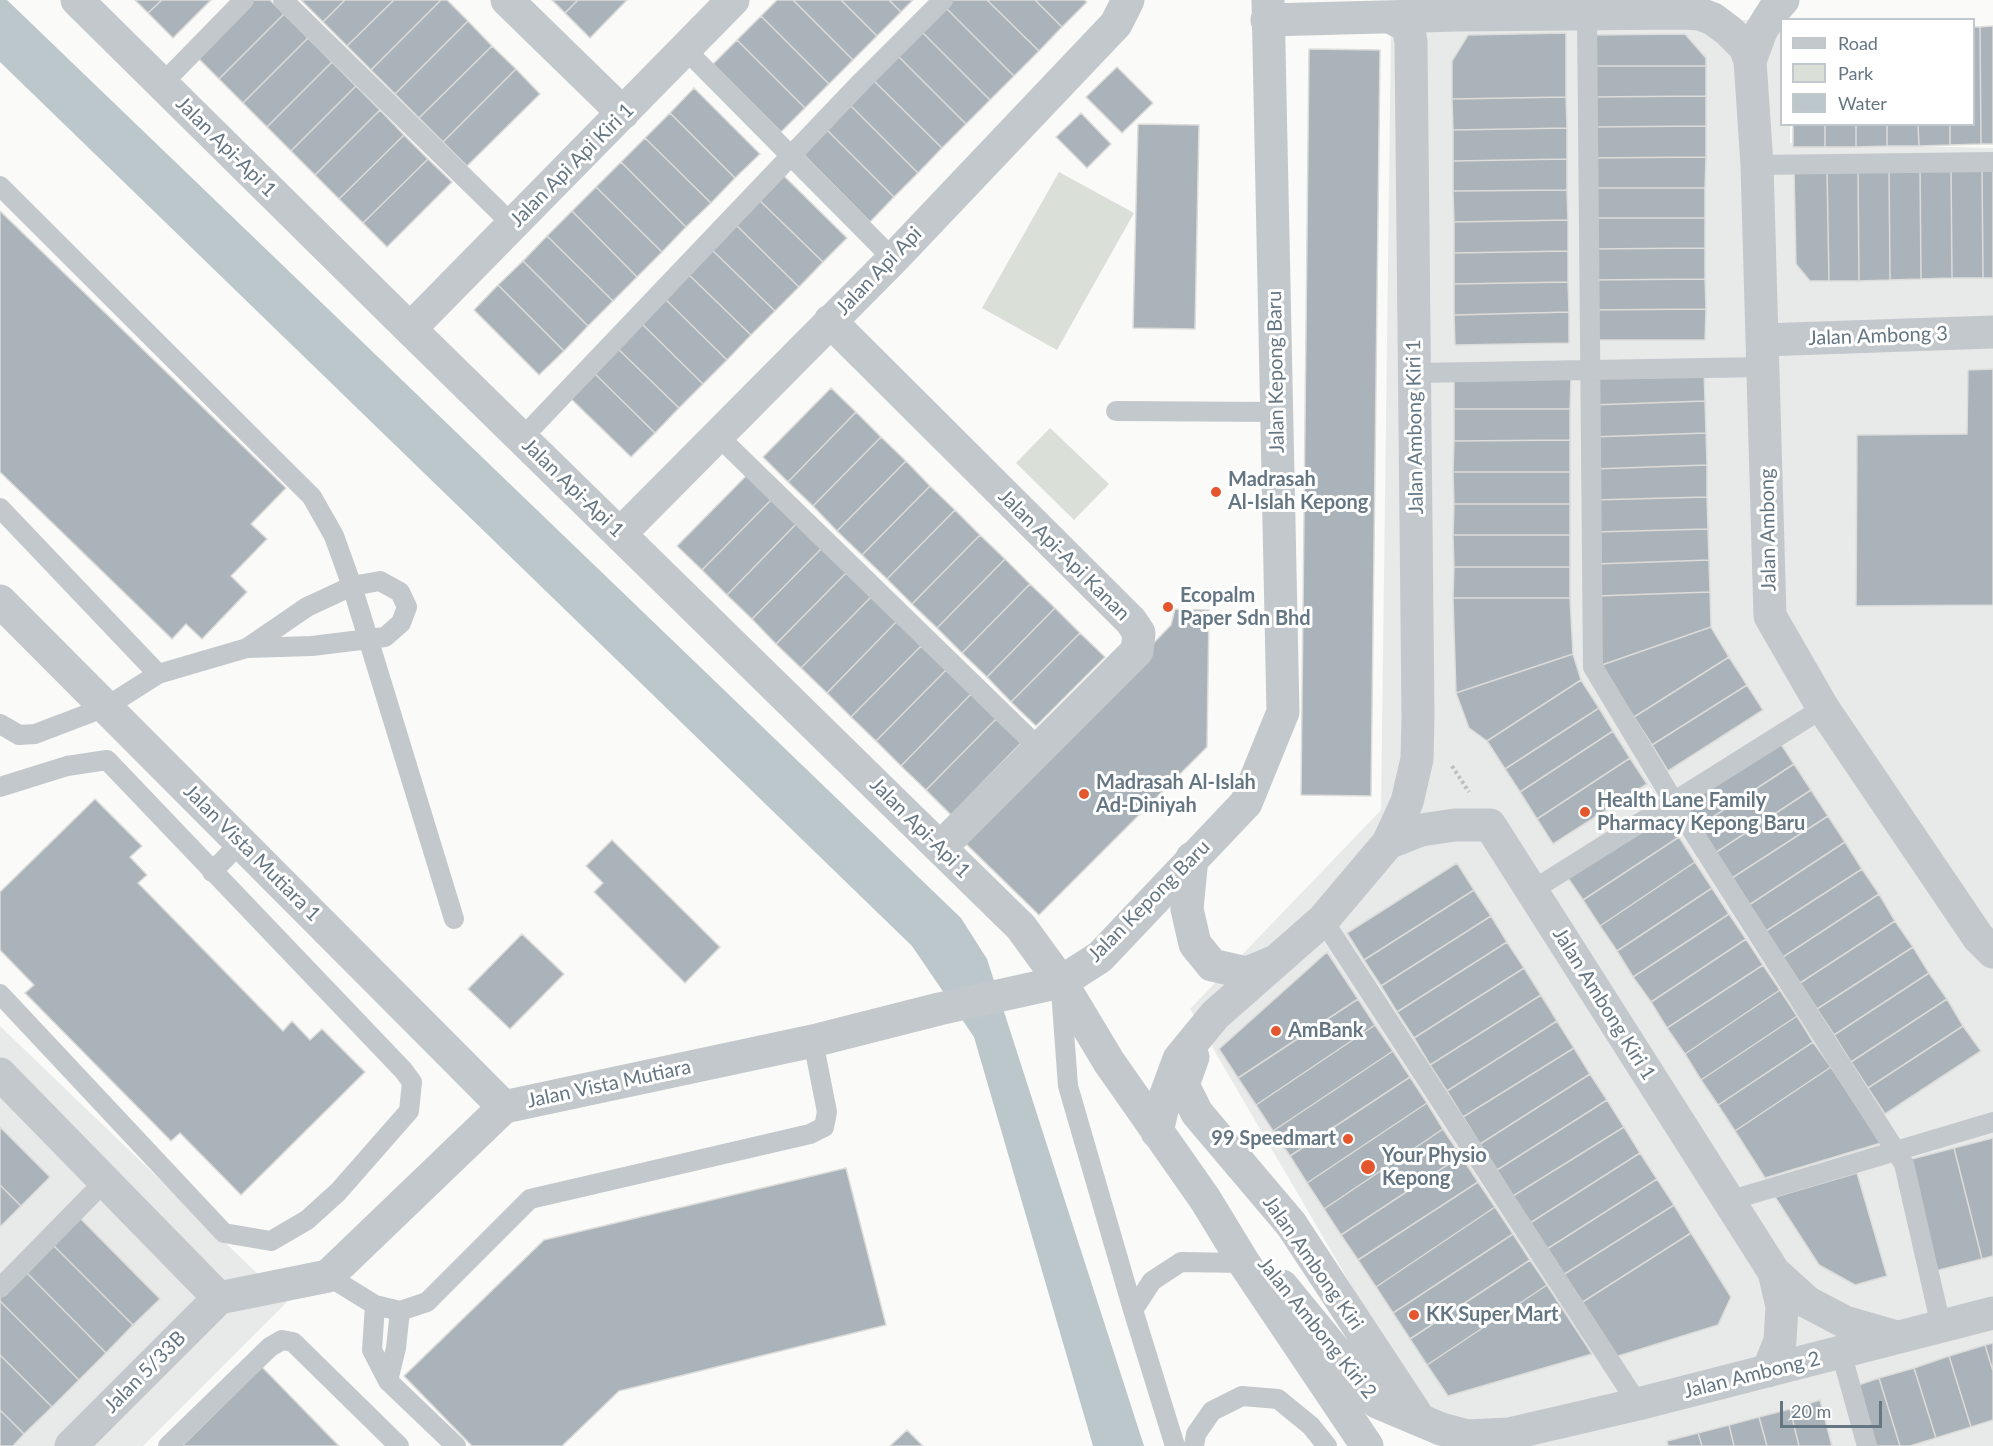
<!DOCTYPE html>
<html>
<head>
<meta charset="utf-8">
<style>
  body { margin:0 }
  #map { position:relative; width:1993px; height:1446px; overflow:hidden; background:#fafaf8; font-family:Lato,sans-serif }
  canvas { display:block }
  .legend { position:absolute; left:1780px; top:18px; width:195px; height:108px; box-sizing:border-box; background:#fff; border:2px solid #c1c8cd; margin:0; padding:8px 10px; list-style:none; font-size:18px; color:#657683 }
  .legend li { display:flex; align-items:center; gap:12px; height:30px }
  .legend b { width:30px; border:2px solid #c1c8cd }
  .scale { position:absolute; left:1780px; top:1401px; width:102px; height:27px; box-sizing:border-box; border:3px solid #657683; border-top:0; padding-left:8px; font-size:18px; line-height:21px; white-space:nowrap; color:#657683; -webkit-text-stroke:4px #fff; paint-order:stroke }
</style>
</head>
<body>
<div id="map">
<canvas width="1993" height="1446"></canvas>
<ul class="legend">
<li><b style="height:8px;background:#c3c8cc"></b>Road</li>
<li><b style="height:16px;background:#dadfd7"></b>Park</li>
<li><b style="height:16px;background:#bbc7cb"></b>Water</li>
</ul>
<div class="scale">20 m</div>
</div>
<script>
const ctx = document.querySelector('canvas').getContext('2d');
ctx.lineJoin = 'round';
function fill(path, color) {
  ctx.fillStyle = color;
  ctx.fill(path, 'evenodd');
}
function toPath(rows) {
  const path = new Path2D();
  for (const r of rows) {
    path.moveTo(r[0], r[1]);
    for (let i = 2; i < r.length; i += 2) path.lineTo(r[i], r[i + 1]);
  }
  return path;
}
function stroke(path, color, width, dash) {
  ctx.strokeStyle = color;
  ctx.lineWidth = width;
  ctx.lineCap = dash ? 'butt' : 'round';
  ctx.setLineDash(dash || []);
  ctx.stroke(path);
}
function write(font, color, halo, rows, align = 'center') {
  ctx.font = font + ' Lato,sans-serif';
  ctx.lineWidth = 6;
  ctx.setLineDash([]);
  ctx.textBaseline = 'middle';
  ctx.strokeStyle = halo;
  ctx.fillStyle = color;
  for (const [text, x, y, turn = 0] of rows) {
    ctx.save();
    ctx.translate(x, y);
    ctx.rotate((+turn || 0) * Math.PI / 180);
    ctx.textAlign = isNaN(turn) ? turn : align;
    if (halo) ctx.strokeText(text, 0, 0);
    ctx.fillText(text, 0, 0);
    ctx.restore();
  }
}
fill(toPath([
  [1792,19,1782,20,1782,124,1790,125,1790,143,1993,148,1993,1446,1445,1446,1190,1009,1381,810,1391,27],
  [0,1026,287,1302,143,1446,0,1446]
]), '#e8e9e9');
fill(toPath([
  [1059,172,1134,213,1057,350,982,308],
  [1050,428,1109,484,1074,520,1016,463]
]), '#dadfd7');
fill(toPath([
  [0,0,7,0,961,918,987,959,1144,1446,1093,1446,974,1037,912,946,0,62]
]), '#bbc7cb');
const building = toPath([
  [135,0,162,0,148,13,135,0],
  [162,0,211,0,173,38,148,13,162,0],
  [250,0,270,0,284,14,219,79,195,55,250,0],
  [301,0,345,0,323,22,301,0],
  [345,0,394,0,347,46,323,22,345,0],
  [394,0,441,0,371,70,347,46,394,0],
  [441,0,447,0,468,21,395,94,371,70,441,0],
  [552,0,578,0,565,13,552,0],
  [578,0,627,0,590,38,565,13,578,0],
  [777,0,793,0,853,60,829,84,761,16,777,0],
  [793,0,841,0,877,36,853,60,793,0],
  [841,0,889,0,901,12,877,36,841,0],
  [889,0,913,0,901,12,889,0],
  [942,0,987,0,1039,51,1014,76,940,2,942,0],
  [987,0,1035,0,1062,27,1039,51,987,0],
  [1035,0,1084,0,1087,2,1062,27,1035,0],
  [940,2,1014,76,990,100,916,26,940,2],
  [284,14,308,38,243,103,219,79,284,14],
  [761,16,829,84,805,108,737,40,761,16],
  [468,21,492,46,419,118,395,94,468,21],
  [916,26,990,100,966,124,892,50,916,26],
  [1993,26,1993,144,1981,144,1980,27,1993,26],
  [1974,27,1980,27,1981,144,1950,145,1950,124,1974,124,1974,27],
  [1566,33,1566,97,1452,99,1452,61,1468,35,1566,33],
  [1685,34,1706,58,1706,66,1590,66,1590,35,1685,34],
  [308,38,332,62,267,127,243,103,308,38],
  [737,40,805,108,781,132,713,64,737,40],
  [492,46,516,69,443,142,419,118,492,46],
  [1309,49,1380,50,1371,796,1301,795,1309,49],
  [892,50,966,124,942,148,868,75,892,50],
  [332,62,356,86,291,151,267,127,332,62],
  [1590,66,1706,66,1706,96,1590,97,1590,66],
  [1117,67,1153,103,1122,133,1086,97,1117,67],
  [516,69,540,94,467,166,443,142,516,69],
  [868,75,942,148,918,173,844,99,868,75],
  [356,86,380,110,315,175,291,151,356,86],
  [694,88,760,154,735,178,670,113,694,88],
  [1706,96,1706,126,1590,127,1590,97,1706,96],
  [1566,97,1567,128,1453,130,1452,99,1566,97],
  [844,99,918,173,894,197,820,123,844,99],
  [380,110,404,135,339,199,315,175,380,110],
  [670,113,735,178,711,203,645,138,670,113],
  [1081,113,1111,144,1087,168,1056,137,1081,113],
  [820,123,894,197,870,222,796,147,820,123],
  [1138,124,1199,125,1195,329,1133,328,1138,124],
  [1793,124,1825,124,1825,147,1793,147,1793,124],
  [1825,124,1856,124,1856,147,1825,147,1825,124],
  [1856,124,1887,124,1887,146,1856,147,1856,124],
  [1887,124,1918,124,1919,146,1887,146,1887,124],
  [1918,124,1950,124,1950,145,1919,146,1918,124],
  [1706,126,1706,157,1590,158,1590,127,1706,126],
  [1567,128,1567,159,1453,161,1453,130,1567,128],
  [404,135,428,159,363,223,339,199,404,135],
  [645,138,711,203,686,227,621,162,645,138],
  [1706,157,1705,188,1590,188,1590,158,1706,157],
  [428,159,452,182,387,247,363,223,428,159],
  [1567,159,1567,190,1453,191,1453,161,1567,159],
  [621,162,686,227,662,252,596,187,621,162],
  [1982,166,1983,278,1952,278,1951,167,1982,166],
  [1982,166,1993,166,1993,278,1983,278,1982,166],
  [1951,167,1952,278,1921,279,1920,168,1951,167],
  [1889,168,1890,280,1859,281,1858,169,1889,168],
  [1889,168,1920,168,1921,279,1890,280,1889,168],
  [1827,169,1829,281,1810,281,1796,264,1794,170,1827,169],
  [1827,169,1858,169,1859,281,1829,281,1827,169],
  [780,172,847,238,823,262,756,197,780,172],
  [596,187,662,252,637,277,572,211,596,187],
  [1590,188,1705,188,1705,218,1590,218,1590,188],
  [1567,190,1568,220,1454,222,1453,191,1567,190],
  [756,197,823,262,799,287,732,221,756,197],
  [0,211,286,488,251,524,267,539,231,576,247,592,202,639,186,624,172,639,0,472,0,211],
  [572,211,637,277,613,301,547,236,572,211],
  [1590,218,1705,218,1705,248,1590,249,1590,218],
  [1568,220,1568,251,1454,253,1454,222,1568,220],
  [732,221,799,287,775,311,708,246,732,221],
  [547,236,613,301,588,326,523,261,547,236],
  [708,246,775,311,751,335,684,270,708,246],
  [1705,248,1705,279,1590,280,1590,249,1705,248],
  [1568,251,1568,282,1454,284,1454,253,1568,251],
  [523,261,588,326,564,351,498,285,523,261],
  [684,270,751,335,727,360,660,294,684,270],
  [1705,279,1706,309,1589,310,1590,280,1705,279],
  [1568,282,1569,312,1454,315,1454,284,1568,282],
  [498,285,564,351,539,375,474,310,498,285],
  [660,294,727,360,703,384,636,318,660,294],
  [1706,309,1705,340,1589,340,1589,310,1706,309],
  [1569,312,1569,343,1455,345,1454,315,1569,312],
  [636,318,703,384,679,408,612,343,636,318],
  [612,343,679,408,655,433,588,367,612,343],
  [588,367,655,433,631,457,564,392,588,367],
  [1993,369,1993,605,1856,606,1857,435,1967,434,1968,370,1993,369],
  [1704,370,1705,401,1591,405,1591,373,1704,370],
  [1571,377,1570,409,1454,409,1454,378,1571,377],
  [831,388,856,412,788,482,763,457,831,388],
  [1705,401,1706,433,1592,437,1591,405,1705,401],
  [1454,409,1570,409,1570,440,1454,441,1454,409],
  [856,412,881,437,813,506,788,482,856,412],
  [1706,433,1707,465,1593,469,1592,437,1706,433],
  [881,437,906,461,837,531,813,506,881,437],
  [1570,440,1570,472,1453,472,1454,441,1570,440],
  [906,461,930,486,862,555,837,531,906,461],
  [1707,465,1707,497,1593,500,1593,469,1707,465],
  [1453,472,1570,472,1570,504,1454,504,1453,472],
  [747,475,772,499,702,570,677,546,747,475],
  [930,486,955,510,887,579,862,555,930,486],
  [1707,497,1708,529,1594,532,1593,500,1707,497],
  [772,499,797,523,727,595,702,570,772,499],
  [1454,504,1570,504,1570,535,1453,535,1454,504],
  [955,510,980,535,912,604,887,579,955,510],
  [797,523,822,548,752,619,727,595,797,523],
  [1708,529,1709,560,1595,564,1594,532,1708,529],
  [980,535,1005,559,937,628,912,604,980,535],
  [1453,535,1570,535,1570,567,1454,567,1453,535],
  [822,548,847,572,776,644,752,619,822,548],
  [1005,559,1030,584,962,653,937,628,1005,559],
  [1709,560,1710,592,1596,596,1595,564,1709,560],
  [1454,567,1570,567,1570,598,1453,598,1454,567],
  [847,572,871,597,801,668,776,644,847,572],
  [1030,584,1055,608,987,677,962,653,1030,584],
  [1710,592,1711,627,1599,666,1596,596,1710,592],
  [871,597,897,621,827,693,801,668,871,597],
  [1453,598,1570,598,1573,654,1456,693,1453,598],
  [1055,608,1080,633,1011,702,987,677,1055,608],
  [1175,609,1209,610,1207,747,1039,915,963,841,1171,625,1175,609],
  [897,621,921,646,851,717,827,693,897,621],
  [1711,627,1729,657,1634,717,1599,666,1711,627],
  [1080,633,1105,657,1036,726,1011,702,1080,633],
  [921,646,946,670,876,741,851,717,921,646],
  [1573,654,1581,680,1487,741,1469,728,1456,693,1573,654],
  [1729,657,1747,685,1652,745,1634,717,1729,657],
  [946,670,971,694,901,766,876,741,946,670],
  [1581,680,1599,708,1505,769,1487,741,1581,680],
  [1747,685,1763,710,1668,771,1652,745,1747,685],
  [971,694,996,719,926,790,901,766,971,694],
  [1599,708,1613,731,1520,792,1505,769,1599,708],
  [996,719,1021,743,951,815,926,790,996,719],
  [1613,731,1630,758,1537,819,1520,792,1613,731],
  [1777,738,1794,764,1699,826,1682,800,1777,738],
  [1630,758,1647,784,1553,844,1537,819,1630,758],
  [1794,764,1811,790,1715,853,1699,826,1794,764],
  [1811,790,1828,816,1732,878,1715,853,1811,790],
  [95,799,142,846,130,857,147,875,138,883,283,1031,292,1021,310,1040,322,1029,365,1072,241,1195,180,1133,171,1141,25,993,34,985,0,950,0,892,95,799],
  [1662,811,1679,837,1583,900,1566,875,1662,811],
  [1828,816,1845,842,1749,905,1732,878,1828,816],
  [1679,837,1695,862,1600,926,1583,900,1679,837],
  [612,840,720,947,685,983,594,892,603,883,586,866,612,840],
  [1845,842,1862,869,1766,931,1749,905,1845,842],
  [1695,862,1712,888,1617,951,1600,926,1695,862],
  [1457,863,1474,890,1364,960,1347,933,1457,863],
  [1862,869,1879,894,1783,957,1766,931,1862,869],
  [1712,888,1729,914,1633,977,1617,951,1712,888],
  [1474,890,1491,916,1381,986,1364,960,1474,890],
  [1879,894,1895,921,1800,983,1783,957,1879,894],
  [1729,914,1746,939,1651,1002,1633,977,1729,914],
  [1491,916,1507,942,1397,1012,1381,986,1491,916],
  [1895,921,1913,947,1817,1009,1800,983,1895,921],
  [522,934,564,974,510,1029,468,989,522,934],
  [1746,939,1763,965,1667,1028,1651,1002,1746,939],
  [1507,942,1524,968,1414,1038,1397,1012,1507,942],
  [1913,947,1929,973,1834,1035,1817,1009,1913,947],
  [1327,952,1358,999,1238,1078,1219,1049,1327,952],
  [1763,965,1780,990,1685,1054,1667,1028,1763,965],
  [1524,968,1541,995,1430,1065,1414,1038,1524,968],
  [1929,973,1947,999,1851,1062,1834,1035,1929,973],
  [1780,990,1797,1016,1701,1080,1685,1054,1780,990],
  [1541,995,1557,1021,1447,1091,1430,1065,1541,995],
  [1358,999,1375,1025,1256,1105,1238,1078,1358,999],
  [1947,999,1963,1026,1868,1088,1851,1062,1947,999],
  [1797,1016,1813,1042,1718,1105,1701,1080,1797,1016],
  [1557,1021,1574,1048,1463,1117,1447,1091,1557,1021],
  [1375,1025,1393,1051,1273,1131,1256,1105,1375,1025],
  [1963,1026,1981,1051,1885,1114,1868,1088,1963,1026],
  [1813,1042,1831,1067,1735,1131,1718,1105,1813,1042],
  [1574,1048,1590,1074,1480,1144,1463,1117,1574,1048],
  [1393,1051,1410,1077,1290,1156,1273,1131,1393,1051],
  [1831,1067,1881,1143,1765,1178,1735,1131,1831,1067],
  [1590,1074,1607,1100,1497,1170,1480,1144,1590,1074],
  [1410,1077,1427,1103,1307,1183,1290,1156,1410,1077],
  [1607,1100,1624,1127,1513,1196,1497,1170,1607,1100],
  [1427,1103,1443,1129,1324,1209,1307,1183,1427,1103],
  [0,1127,50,1177,21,1206,0,1185,0,1127],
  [1624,1127,1640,1153,1530,1223,1513,1196,1624,1127],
  [1443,1129,1461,1156,1341,1235,1324,1209,1443,1129],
  [1993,1138,1993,1256,1982,1259,1954,1148,1993,1138],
  [1954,1148,1982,1259,1935,1271,1908,1160,1954,1148],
  [1640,1153,1657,1179,1547,1249,1530,1223,1640,1153],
  [1461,1156,1478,1182,1358,1260,1341,1235,1461,1156],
  [846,1168,886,1325,619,1391,562,1446,472,1446,404,1376,544,1240,846,1168],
  [1857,1173,1887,1276,1855,1285,1819,1265,1775,1197,1857,1173],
  [1657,1179,1674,1205,1563,1275,1547,1249,1657,1179],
  [1478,1182,1495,1207,1376,1287,1358,1260,1478,1182],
  [0,1185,21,1206,0,1227,0,1185],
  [1674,1205,1691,1233,1581,1303,1563,1275,1674,1205],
  [1495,1207,1513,1234,1393,1313,1376,1287,1495,1207],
  [80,1218,160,1299,133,1325,53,1245,80,1218],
  [1691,1233,1731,1297,1718,1325,1615,1357,1581,1303,1691,1233],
  [1513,1234,1530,1260,1410,1339,1393,1313,1513,1234],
  [53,1245,133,1325,106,1353,26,1272,53,1245],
  [1530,1260,1547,1285,1427,1365,1410,1339,1530,1260],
  [26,1272,106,1353,79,1380,0,1301,0,1298,26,1272],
  [1547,1285,1592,1354,1448,1396,1427,1365,1547,1285],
  [0,1301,79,1380,52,1407,0,1355,0,1301],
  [1993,1343,1993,1371,1985,1345,1993,1343],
  [1985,1345,1993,1371,1993,1420,1971,1427,1949,1356,1985,1345],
  [0,1355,52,1407,24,1434,0,1410,0,1355],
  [1949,1356,1971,1427,1936,1438,1914,1368,1949,1356],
  [262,1367,339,1446,182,1446,262,1367],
  [1914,1368,1936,1438,1910,1446,1900,1446,1879,1378,1914,1368],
  [1879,1378,1900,1446,1861,1446,1844,1390,1879,1378],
  [1820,1400,1832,1446,1799,1446,1790,1409,1820,1400],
  [1790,1409,1799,1446,1767,1446,1759,1417,1790,1409],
  [0,1410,24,1434,13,1446,0,1446,0,1410],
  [1759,1417,1767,1446,1734,1446,1729,1425,1759,1417],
  [1729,1425,1734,1446,1702,1446,1698,1433,1729,1425],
  [907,1430,923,1446,890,1446,907,1430],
  [1698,1433,1702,1446,1668,1446,1667,1441,1698,1433]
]);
fill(building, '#aab3b9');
stroke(building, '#dcdcda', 1.5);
stroke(toPath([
  [1452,766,1469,792]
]), '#bbbfc2', 4, [3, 3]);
stroke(toPath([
  [283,0,513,225],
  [1587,14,1593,667,1674,802,1904,1164,1941,1326],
  [685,49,893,259],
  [162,84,244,0],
  [1757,165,1993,162],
  [0,186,312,497,334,536,352,586,454,919],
  [1415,373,1764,367],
  [1116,411,1276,412],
  [717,435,1039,748],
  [522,438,862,81,943,0],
  [0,508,158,674],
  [0,724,19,735,35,734,106,707,158,674,247,648,312,646,385,637,401,623,407,607,400,592,380,581,352,586,307,607,247,648],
  [0,787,67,766,107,760,403,1070,412,1082,409,1111,338,1192,307,1220,271,1241,224,1233,0,994],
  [212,872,241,842],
  [1533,890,1823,708],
  [1323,920,1638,1404],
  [1061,991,1068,1086,1133,1310],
  [1728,1201,1993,1122],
  [328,1276,375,1305,400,1311,427,1302,530,1199,810,1134,824,1127,827,1112,813,1041],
  [0,1288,105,1181],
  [375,1305,372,1350,388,1381,456,1446],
  [1841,1352,1867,1446],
  [388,1381,396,1348,400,1311],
  [168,1446,270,1347,282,1340,293,1342,399,1446],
  [1175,1446,1133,1310,1152,1281,1181,1262,1244,1263],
  [1194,1446,1196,1434,1212,1411,1242,1396,1278,1399,1311,1426,1327,1446]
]), '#c3c8cc', 20);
stroke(toPath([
  [77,0,410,329,1021,927,1061,982,1109,1062,1205,1199,1244,1263,1367,1446],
  [507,0,623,113],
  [1267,20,1458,15,1682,13,1700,14,1713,19,1729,31,1745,47,1750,61,1757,165,1770,616,1823,708,1978,937,1993,952],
  [1750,61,1761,31,1774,10,1783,0],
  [830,321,1131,621,1139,633,1137,651,941,847],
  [410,329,733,0],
  [1763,340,1993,332],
  [620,534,893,259,1116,24,1128,0],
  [1388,843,1421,830,1455,825,1490,825,1774,1272,1807,1302,1845,1322,1897,1337],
  [1192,858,1187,909,1195,944,1212,965,1247,973,1276,961],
  [1193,1057,1183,1085,1197,1113,1291,1224,1420,1420],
  [0,1074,219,1298],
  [1157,1132,1165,1097,1179,1059,1215,1015,1323,920,1388,843,1407,802,1417,759,1418,715,1411,42,1409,30,1405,25,1390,17],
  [1282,1286,1377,1402,1441,1429,1467,1436,1509,1434,1638,1404,1993,1313],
  [219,1298,328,1276,504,1107],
  [1768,1371,1780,1341,1782,1306,1774,1272],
  [71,1446,219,1298]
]), '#c3c8cc', 33);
stroke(toPath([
  [0,601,504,1107,813,1041,939,1009,1061,982,1100,957,1246,803,1283,712,1268,0]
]), '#c3c8cc', 33);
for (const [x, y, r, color] of [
  [1216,492,6,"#e4572e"],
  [1168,607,6,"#e4572e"],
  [1084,794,6,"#e4572e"],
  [1585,812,6,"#e4572e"],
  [1276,1031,6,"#e4572e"],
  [1348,1139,6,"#e4572e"],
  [1368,1167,8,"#e4572e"],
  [1414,1315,6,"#e4572e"]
]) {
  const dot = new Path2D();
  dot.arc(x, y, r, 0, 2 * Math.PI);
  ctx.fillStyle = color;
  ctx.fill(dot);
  stroke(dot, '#fff', 2);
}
write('20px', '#657683', '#fff', [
  ["Jalan Api-Api 1",226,147,45],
  ["Jalan Api Api Kiri 1",572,165,-45],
  ["Jalan Api Api",879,271,-46],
  ["Jalan Ambong 3",1878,336,-2],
  ["Jalan Kepong Baru",1276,372,-91],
  ["Jalan Ambong Kiri 1",1415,427,-91],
  ["Jalan Api-Api 1",573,488,44],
  ["Jalan Ambong",1768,530,-91],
  ["Jalan Api-Api Kanan",1064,555,45],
  ["Jalan Api-Api 1",920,828,45],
  ["Jalan Vista Mutiara 1",252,853,45],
  ["Jalan Kepong Baru",1149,901,-45],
  ["Jalan Ambong Kiri 1",1604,1004,58],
  ["Jalan Vista Mutiara",609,1084,-12],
  ["Jalan Ambong Kiri",1313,1263,55],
  ["Jalan Ambong Kiri 2",1317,1328,51],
  ["Jalan 5/33B",145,1372,-45],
  ["Jalan Ambong 2",1752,1375,-14]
]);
write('bold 20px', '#657683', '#fff', [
  ["Madrasah",1228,480],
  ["Al-Islah Kepong",1228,503],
  ["Ecopalm",1180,596],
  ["Paper Sdn Bhd",1180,619],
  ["Madrasah Al-Islah",1096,783],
  ["Ad-Diniyah",1096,806],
  ["Health Lane Family",1597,801],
  ["Pharmacy Kepong Baru",1597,824],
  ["AmBank",1288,1031],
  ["99 Speedmart",1336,1139,"right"],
  ["Your Physio",1382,1156],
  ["Kepong",1382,1179],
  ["KK Super Mart",1426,1315]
], 'left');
</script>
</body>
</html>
